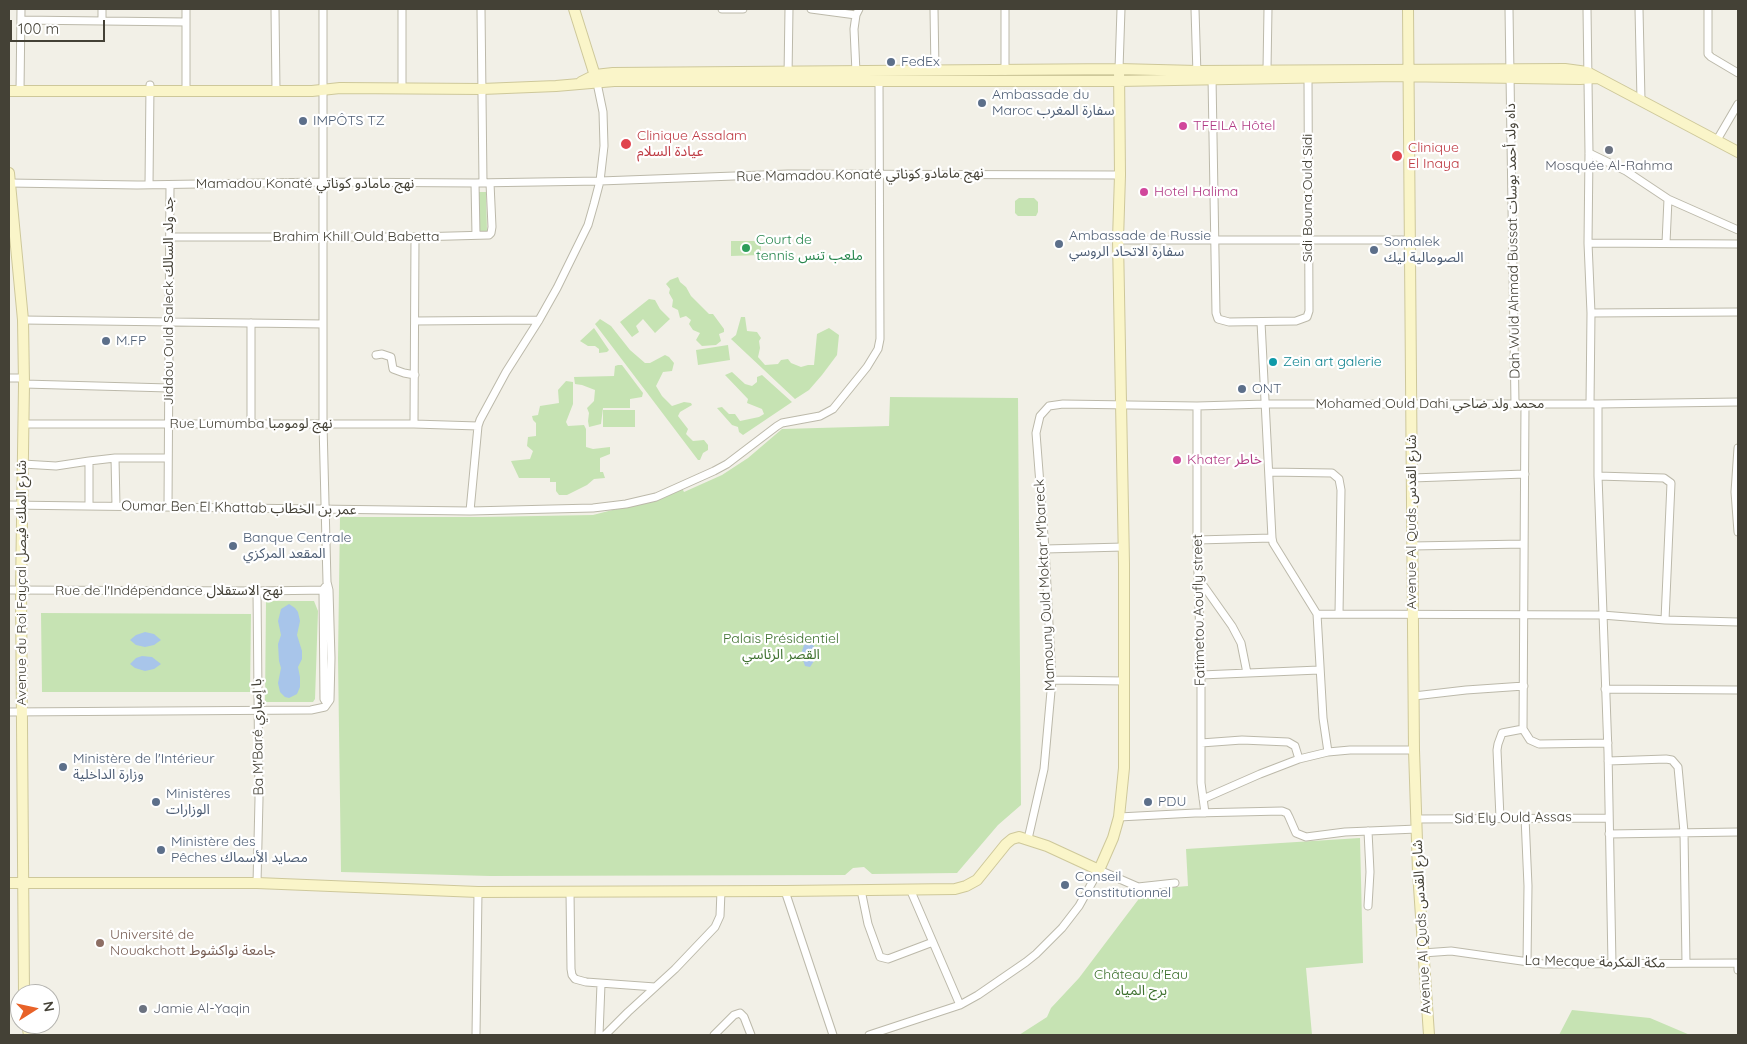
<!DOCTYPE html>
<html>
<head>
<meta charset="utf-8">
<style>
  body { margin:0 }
  #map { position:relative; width:1747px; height:1044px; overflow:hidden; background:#f2f0e7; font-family:Quicksand,sans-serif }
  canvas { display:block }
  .frame { position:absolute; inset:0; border:10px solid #444136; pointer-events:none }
  .north { position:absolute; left:10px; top:984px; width:50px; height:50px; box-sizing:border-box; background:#fff; border:1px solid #b4b3af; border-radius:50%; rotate:80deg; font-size:14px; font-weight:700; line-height:20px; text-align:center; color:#444136 }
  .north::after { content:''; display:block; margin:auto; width:18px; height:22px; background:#e86228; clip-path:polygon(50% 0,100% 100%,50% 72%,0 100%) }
  .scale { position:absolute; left:10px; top:20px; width:95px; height:22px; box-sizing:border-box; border:2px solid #444136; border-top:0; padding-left:6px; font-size:15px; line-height:18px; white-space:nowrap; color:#444136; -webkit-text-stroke:4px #fff; paint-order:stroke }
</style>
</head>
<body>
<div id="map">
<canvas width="1747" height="1044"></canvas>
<div class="frame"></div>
<div class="north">N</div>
<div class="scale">100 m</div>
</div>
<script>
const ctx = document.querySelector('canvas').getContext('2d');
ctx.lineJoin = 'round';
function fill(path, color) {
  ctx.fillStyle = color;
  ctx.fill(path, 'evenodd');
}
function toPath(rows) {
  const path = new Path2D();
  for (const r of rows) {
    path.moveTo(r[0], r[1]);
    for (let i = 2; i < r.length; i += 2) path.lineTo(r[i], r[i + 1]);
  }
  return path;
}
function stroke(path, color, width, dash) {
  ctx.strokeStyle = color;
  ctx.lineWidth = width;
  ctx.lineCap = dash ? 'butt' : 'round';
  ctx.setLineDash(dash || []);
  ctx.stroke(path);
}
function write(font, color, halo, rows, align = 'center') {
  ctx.font = font + ' Quicksand,"Noto Sans Arabic",sans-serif';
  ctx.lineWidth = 4.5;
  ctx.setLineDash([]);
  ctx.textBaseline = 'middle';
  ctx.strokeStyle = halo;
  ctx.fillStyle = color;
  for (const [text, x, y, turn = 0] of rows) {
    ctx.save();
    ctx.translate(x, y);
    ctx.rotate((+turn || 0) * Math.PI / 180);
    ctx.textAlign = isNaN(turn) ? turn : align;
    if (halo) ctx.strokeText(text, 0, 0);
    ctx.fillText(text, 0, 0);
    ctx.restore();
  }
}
fill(toPath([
  [476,192,486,192,487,231,477,231],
  [1019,198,1034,198,1038,202,1038,212,1036,216,1018,216,1015,213,1015,201],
  [731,241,761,241,761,255,731,256],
  [678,277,680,282,686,287,691,296,709,314,713,314,724,329,724,332,719,334,721,341,716,345,702,346,696,340,700,333,693,330,689,324,691,320,686,316,680,318,678,310,672,307,673,300,669,293,670,289,666,284,670,280],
  [649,299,655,300,660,309,670,319,655,333,643,319,636,326,639,332,632,337,620,322],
  [741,317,745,317,747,331,757,332,761,338,759,341,760,348,758,357,765,365,778,364,781,360,788,359,791,363,801,367,808,365,814,365,817,334,829,328,839,335,837,355,822,375,809,390,795,399,731,339,736,335],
  [600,319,611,326,630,350,645,363,650,363,665,355,669,357,674,363,672,371,663,372,656,386,662,396,672,406,684,402,691,403,692,405,680,412,678,416,688,429,686,434,693,441,704,440,708,445,708,450,703,453,700,460,698,460,595,324],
  [594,328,609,350,607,352,599,353,599,349,595,346,588,346,580,341],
  [728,345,730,360,698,365,696,350],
  [618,365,622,365,643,393,642,397,630,399,630,408,603,408,601,424,589,427,588,421,589,413,587,408,594,401,595,390,582,385,575,384,574,377,614,376,615,366],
  [732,372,745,384,752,386,757,382,757,377,762,375,792,402,743,435,739,432,738,427,732,425,717,408,722,407,729,414,735,414,740,421,759,417,764,414,762,409,747,403,748,399,725,375],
  [566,381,573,382,573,404,566,422,568,426,584,425,586,429,586,447,593,449,610,447,610,454,600,458,600,472,603,472,605,478,594,479,587,485,567,495,559,495,556,491,556,482,550,482,550,478,519,478,511,461,530,459,533,451,527,446,528,437,536,436,536,423,533,420,532,416,538,415,540,406,559,403,558,390],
  [890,397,1018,398,1021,805,998,825,957,873,872,874,864,867,853,868,845,875,490,876,341,872,338,658,340,517,482,517,593,515,624,507,682,488,684,492,722,475,748,458,782,429,889,426],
  [603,410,635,410,635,427,603,427],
  [266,601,314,601,318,611,315,699,313,702,265,702],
  [41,613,251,614,250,692,42,692],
  [1360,838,1363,963,1306,968,1312,1035,1019,1035,1047,1017,1051,1008,1079,978,1141,896,1152,889,1188,886,1186,849],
  [1572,1010,1650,1018,1690,1035,1559,1035]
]), '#c6e3b3');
fill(toPath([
  [289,604,295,608,298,612,300,621,297,635,302,651,302,659,298,667,300,677,300,687,297,694,289,698,285,697,280,692,278,683,281,668,279,661,278,644,281,635,278,621,281,609],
  [145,632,154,634,161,640,154,645,145,647,136,645,130,640,136,635],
  [809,642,814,646,818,655,810,667,805,666,801,654,804,645],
  [142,656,152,657,161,664,154,669,145,671,135,668,130,664,136,658]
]), '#a8c5ea');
const street = toPath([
  [186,9,186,92],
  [275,9,276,91],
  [402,9,402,88],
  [481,9,483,183],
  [722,9,743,9],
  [811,9,856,15],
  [934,9,935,71],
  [1005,9,1005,71],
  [1195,9,1197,75],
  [1509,9,1515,404],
  [1587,9,1589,153,1588,243,1591,313,1590,404],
  [1639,9,1641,100],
  [1708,9,1708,54,1711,57,1738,73],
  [21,20,186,22],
  [102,21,102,9],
  [1119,69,1121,9],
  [1267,69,1268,9],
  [856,72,854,29,856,15,859,9],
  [788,76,789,9],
  [1212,77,1216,313,1218,319,1229,322,1296,321,1307,317,1309,311,1308,79],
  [20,91,21,9],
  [1717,140,1738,104],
  [1589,153,1626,171,1668,199,1738,230],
  [9,183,137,185,323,182,475,183,600,181,788,174,1120,175],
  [475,183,476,235],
  [149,185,150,85],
  [170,237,415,237,489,235,491,233,492,227,490,183],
  [1118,240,1410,240],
  [1588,243,1738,244],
  [1666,243,1668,199],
  [1591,313,1738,312],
  [23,320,323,324],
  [415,321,539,320],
  [1261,322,1272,538,1273,543,1317,614,1323,718,1328,752],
  [376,355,382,354,391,357,393,369,404,373,415,375],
  [9,378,24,378],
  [24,384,169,388],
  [1525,404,1523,729,1530,740,1539,744,1608,743],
  [1598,404,1598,476,1608,752,1612,964],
  [1197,406,1197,540,1201,675,1201,783,1205,813],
  [24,424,414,424,478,426],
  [251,424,251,323],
  [414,424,415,237],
  [1738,448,1735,492,1738,532],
  [115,458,116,506],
  [23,464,56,466,89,461,115,458,168,458],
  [1269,472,1332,473,1339,479,1341,490,1339,614],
  [1598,476,1664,478,1671,483,1665,620],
  [1412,478,1525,474],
  [9,505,470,511,593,508,626,504,656,497,714,471,727,464,777,426,782,423,820,416,833,409,867,367,878,349,880,339,879,82],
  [89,505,89,461],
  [168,506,170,185],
  [470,511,478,426,480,420,506,372,539,320,557,288,588,225,594,204,600,181,604,146,603,112,597,83],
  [1197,540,1272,538],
  [1412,546,1524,544],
  [1045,549,1124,547],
  [1198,578,1232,626,1241,643,1247,673],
  [325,587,323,590,324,699,327,704],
  [9,590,257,591,329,590],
  [257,591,259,799,257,883],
  [1317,614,1602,615,1665,620,1738,622],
  [1201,675,1319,670],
  [1052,680,1124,681],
  [1605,689,1738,690],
  [1414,696,1466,690,1524,686],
  [9,712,311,710,325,707,330,700,331,658,329,590,327,582,323,424,323,9],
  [1201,743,1242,740,1288,742,1295,746,1299,759],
  [1608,761,1666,759,1672,760,1678,767,1684,832,1686,963],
  [1203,799,1260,774,1299,759,1328,752,1350,750,1414,750],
  [1119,817,1195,813,1282,811,1287,813,1289,817,1296,833,1306,837,1345,832,1417,829],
  [1525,817,1528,886,1527,962],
  [1500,818,1497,750,1498,744,1502,733,1523,729],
  [1417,819,1609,818],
  [1609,834,1738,832],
  [1028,839,1044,769,1052,680,1045,549,1036,433,1040,416,1049,406,1063,404,1197,406,1266,404,1598,404,1738,402],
  [910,889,960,1005],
  [861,890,868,924,880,957,888,959,933,942],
  [785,891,833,1035],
  [570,892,571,969,572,975,575,979,586,982,655,987],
  [1368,906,1370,872,1368,831],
  [1423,953,1451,951,1543,964,1738,963],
  [1738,963,1738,970],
  [476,1035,478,892],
  [599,1035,601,984],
  [605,1035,628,1012,675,969,715,927,720,916,721,891],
  [714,1035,734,1015,740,1013,744,1017,751,1035],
  [869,1035,960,1005,978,995,1026,962,1036,954,1062,928,1079,906,1099,870,1138,887,1175,883]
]);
const secondary = toPath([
  [574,9,596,79],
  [1408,9,1414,750,1418,872,1429,1035],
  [581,82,595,75,613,73,1119,69,1197,71,1565,69,1587,72,1738,152],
  [9,91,312,91,340,88,482,89,556,86,614,81,1119,81,1395,76,1580,79,1597,78],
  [9,173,23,320,24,384,21,590,24,994],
  [9,883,257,883,478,892,785,891,955,889,966,886,977,880,1006,844,1012,839,1019,837,1047,846,1099,870,1113,838,1119,817,1124,768,1124,564,1118,240,1120,175,1119,69],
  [27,1024,29,1035]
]);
stroke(street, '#bcb9aa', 9);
stroke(secondary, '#cec89a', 12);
stroke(street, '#fff', 7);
stroke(secondary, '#faf5c9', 10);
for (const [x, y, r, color] of [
  [891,62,5,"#5c6f8a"],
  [982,103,5,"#5c6f8a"],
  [303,121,5,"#5c6f8a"],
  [1183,126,5,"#d1479c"],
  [626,144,6,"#e0444e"],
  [1609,150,5,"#6b7280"],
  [1397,156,6,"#e0444e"],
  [1144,192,5,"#d1479c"],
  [1059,244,5,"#5c6f8a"],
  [746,248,5,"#2e9e5b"],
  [1374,250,5,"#5c6f8a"],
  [106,341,5,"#5c6f8a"],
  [1273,362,5,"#0f9aa8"],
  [1242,389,5,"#5c6f8a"],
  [1177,460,5,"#d1479c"],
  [233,546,5,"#5c6f8a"],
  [63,767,5,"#5c6f8a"],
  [156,802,5,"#5c6f8a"],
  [1148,802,5,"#5c6f8a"],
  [161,850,5,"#5c6f8a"],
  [1065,885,5,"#5c6f8a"],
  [100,943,5,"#8d6e63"],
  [143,1009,5,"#6b7280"]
]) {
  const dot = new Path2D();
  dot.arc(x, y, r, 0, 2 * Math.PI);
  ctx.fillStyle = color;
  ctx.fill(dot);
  stroke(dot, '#fff', 2);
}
write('14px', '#4e5e75', '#fff', [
  ["FedEx",901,62],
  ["Ambassade du",992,95],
  ["Maroc سفارة المغرب",992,111],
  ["IMPÔTS TZ",313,121],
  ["Ambassade de Russie",1069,236],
  ["سفارة الاتحاد الروسي",1069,252],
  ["Somalek",1384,242],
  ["الصومالية ليك",1384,258],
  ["M.FP",116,341],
  ["ONT",1252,389],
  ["Banque Centrale",243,538],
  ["المقعد المركزي",243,554],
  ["Ministère de l'Intérieur",73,759],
  ["وزارة الداخلية",73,775],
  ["Ministères",166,794],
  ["الوزارات",166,810],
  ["PDU",1158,802],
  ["Ministère des",171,842],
  ["Pêches مصايد الأسماك",171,858],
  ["Conseil",1075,877],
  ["Constitutionnel",1075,893]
], 'left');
write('14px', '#b23c85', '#fff', [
  ["TFEILA Hôtel",1193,126],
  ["Hotel Halima",1154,192],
  ["Khater خاطر",1187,460]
], 'left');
write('14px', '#be3a42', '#fff', [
  ["Clinique Assalam",637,136],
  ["عيادة السلام",637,152],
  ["Clinique",1408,148],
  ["El Inaya",1408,164]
], 'left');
write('14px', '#5b616d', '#fff', [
  ["Mosquée Al-Rahma",1609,166],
  ["Jamie Al-Yaqin",153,1009,"left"]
]);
write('14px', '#444136', '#fff', [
  ["Rue Mamadou Konaté نهج مامادو كوناتي",860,175,-1],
  ["Mamadou Konaté نهج مامادو كوناتي",305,184],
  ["Sidi Bouna Ould Sidi",1308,198,-90],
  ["Brahim Khill Ould Babetta",356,237],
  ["Dah Wuld Ahmad Bussat داه ولد أحمد بوسات",1513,241,-91],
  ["Jiddou Ould Saleck جد ولد السالك",169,301,-90],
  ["Mohamed Ould Dahi محمد ولد ضاحي",1430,404],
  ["Rue Lumumba نهج لومومبا",251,424],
  ["Oumar Ben El Khattab عمر بن الخطاب",239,508,1],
  ["Avenue Al Quds شارع القدس",1412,522,-90],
  ["Avenue du Roi Fayçal شارع الملك فيصل",22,583,-90],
  ["Mamouny Ould Moktar M'bareck",1045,585,-93],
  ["Rue de l'Indépendance نهج الاستقلال",169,591],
  ["Fatimetou Aoufly street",1199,610,-91],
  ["Ba M'Baré با إمباري",258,737,-91],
  ["Sid Ely Ould Assas",1513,818,-1],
  ["Avenue Al Quds شارع القدس",1422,927,-93],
  ["La Mecque مكة المكرمة",1595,962,1]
]);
write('14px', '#27864d', '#fff', [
  ["Court de",756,240],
  ["tennis ملعب تنس",756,256]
], 'left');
write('14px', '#0d838f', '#fff', [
  ["Zein art galerie",1283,362]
], 'left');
write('14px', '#3e712f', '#fff', [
  ["Palais Présidentiel",781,639],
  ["القصر الرئاسي",781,655],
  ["Château d'Eau",1141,975],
  ["برج المياه",1141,991]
]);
write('14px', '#785e54', '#fff', [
  ["Université de",110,935],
  ["Nouakchott جامعة نواكشوط",110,951]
], 'left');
</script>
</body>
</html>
